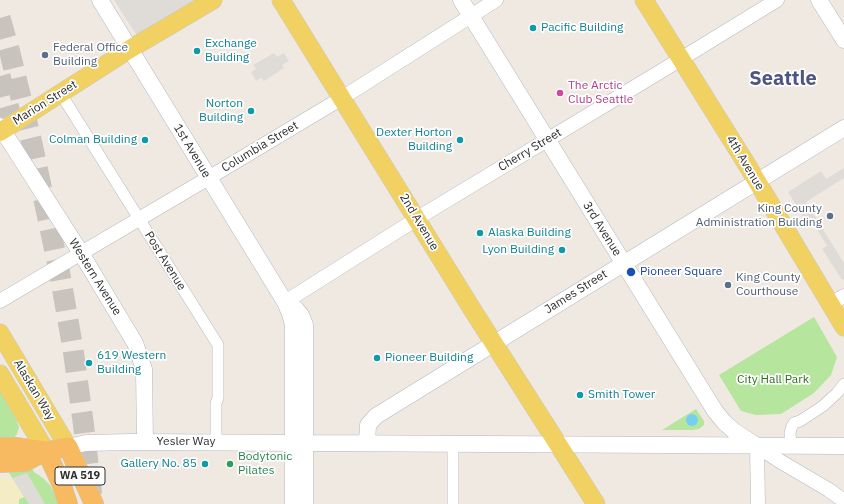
<!DOCTYPE html>
<html>
<head>
<meta charset="utf-8">
<style>
  body { margin:0 }
  canvas { display:block; background:#efe9e1 }
</style>
</head>
<body>
<canvas width="844" height="504"></canvas>
<script>
const ctx = document.querySelector('canvas').getContext('2d');
ctx.lineJoin = 'round';
function fill(path, color) {
  ctx.fillStyle = color;
  ctx.fill(path, 'evenodd');
}
function toPath(rows) {
  const path = new Path2D();
  for (const r of rows) {
    if (r.length === 3) {
      path.moveTo(r[0] + r[2], r[1]);
      path.arc(r[0], r[1], r[2], 0, 2 * Math.PI);
      continue;
    }
    path.moveTo(r[0], r[1]);
    for (let i = 2; i < r.length; i += 2) path.lineTo(r[i], r[i + 1]);
  }
  return path;
}
function stroke(path, color, width, dash) {
  ctx.strokeStyle = color;
  ctx.lineWidth = width;
  ctx.lineCap = dash ? 'butt' : 'round';
  ctx.setLineDash(dash || []);
  ctx.stroke(path);
}
function write(font, color, halo, rows, align = 'center') {
  ctx.font = font + ' "IBM Plex Sans",sans-serif';
  ctx.lineWidth = 3.5;
  ctx.setLineDash([]);
  ctx.textBaseline = 'middle';
  ctx.strokeStyle = halo;
  ctx.fillStyle = color;
  for (const [text, x, y, turn = 0] of rows) {
    ctx.save();
    ctx.translate(x, y);
    ctx.rotate((+turn || 0) * Math.PI / 180);
    ctx.textAlign = isNaN(turn) ? turn : align;
    if (halo) ctx.strokeText(text, 0, 0);
    ctx.fillText(text, 0, 0);
    ctx.restore();
  }
}
fill(toPath([
  [814,317,837,357,831,375,814,393,781,414,756,415,741,411,719,375],
  [0,391,16,419,19,427,17,434,14,438,34,472,43,478,50,485,59,504,19,504,19,499,24,497,0,458],
  [696,409,704,421,704,425,699,429,693,430,662,430]
]), '#b6e59e');
fill(toPath([
  [0,478,12,478,24,497,19,499,19,504,0,504]
]), '#f3ecc5');
fill(toPath([
  [114,0,195,0,139,35,135,33],
  [274,53,277,57,284,53,289,61,282,65,284,68,264,81,261,78,256,81,251,72,256,69,253,65],
  [844,168,844,178,806,202,844,263,844,279,842,280,822,249,827,246,815,226,810,228,788,192,821,171,826,179],
  [27,473,34,485,45,504,29,504,12,478]
]), '#dfdcd8');
fill(toPath([
  [692,420,6]
]), '#75cff0');
stroke(toPath([
  [0,18,10,53,31,139,60,275,73,349,83,421,92,497],
  [0,76,11,116]
]), '#c8c4bd', 21, [21, 10]);
const minor = toPath([
  [61,94,218,345,218,398,216,403,216,435,218,443],
  [791,446,790,433,792,426,794,423,800,421,823,406,837,393,844,384],
  [453,504,453,444]
]);
const tertiary = toPath([
  [0,301,195,186,342,98,496,0],
  [285,302,426,213,663,70,777,0],
  [830,304,844,296],
  [757,446,778,460,829,490,844,501],
  [757,446,758,504]
]);
const secondary = toPath([
  [100,0,285,302,290,314,293,325,293,504],
  [461,0,715,411,724,422,734,431,757,446],
  [819,0,844,40],
  [0,126,81,253,135,343,144,369,145,442],
  [290,305,296,309,301,315,305,325,305,504],
  [367,443,368,425,376,416,844,128],
  [68,447,86,443,131,442,844,446]
]);
const primary = toPath([
  [281,0,472,309,596,504],
  [644,0,681,59,749,168,844,327],
  [0,132,130,49,213,0],
  [0,333,68,447],
  [0,374,46,451]
]);
const trunk = toPath([
  [0,447,15,447,46,451],
  [46,451,61,483,68,504],
  [0,463,25,462,46,451,68,447,94,504]
]);
stroke(minor, '#b4b7c1', 12);
stroke(tertiary, '#b4b7c1', 15);
stroke(secondary, '#b4b7c1', 17);
stroke(primary, '#c9c9c9', 19);
stroke(trunk, '#c9c9c9', 20);
stroke(minor, '#fff', 11);
stroke(tertiary, '#fff', 14);
stroke(secondary, '#fff', 16);
stroke(primary, '#f2d163', 18);
stroke(trunk, '#f8ba60', 19);
for (const [x, y, r, color] of [
  [533,28,4,"#0f9aa8"],
  [197,51,4,"#0f9aa8"],
  [45,55,4,"#5c6f8a"],
  [560,93,4,"#d1479c"],
  [251,111,4,"#0f9aa8"],
  [145,140,4,"#0f9aa8"],
  [460,140,4,"#0f9aa8"],
  [830,216,4,"#5c6f8a"],
  [480,233,4,"#0f9aa8"],
  [562,250,4,"#0f9aa8"],
  [631,272,5,"#1a4fb4"],
  [728,285,4,"#5c6f8a"],
  [377,358,4,"#0f9aa8"],
  [89,363,4,"#0f9aa8"],
  [580,395,4,"#0f9aa8"],
  [205,464,4,"#0f9aa8"],
  [230,464,4,"#2e9e5b"]
]) {
  const dot = new Path2D();
  dot.arc(x, y, r, 0, 2 * Math.PI);
  ctx.fillStyle = color;
  ctx.fill(dot);
  stroke(dot, '#fff', 1.5);
}
for (const [x, y, w] of [
  [80,476,50]
]) {
  const box = new Path2D();
  box.roundRect(x - w / 2, y - 9, w, 18, 3);
  ctx.fillStyle = '#fff';
  ctx.fill(box);
  stroke(box, '#2e2e2e', 1);
}
write('bold 11px', '#2e2e2e', null, [
  ["WA 519",80,476]
]);
write('12px', '#0d838f', '#fff', [
  ["Pacific Building",541,28],
  ["Exchange",205,44],
  ["Building",205,58],
  ["Norton",243,104,"right"],
  ["Building",243,118,"right"],
  ["Dexter Horton",452,133,"right"],
  ["Building",452,147,"right"],
  ["Colman Building",137,140,"right"],
  ["Alaska Building",488,233],
  ["Lyon Building",554,250,"right"],
  ["619 Western",97,356],
  ["Building",97,370],
  ["Pioneer Building",385,358],
  ["Smith Tower",588,395],
  ["Gallery No. 85",197,464,"right"]
], 'left');
write('12px', '#4e5e75', '#fff', [
  ["Federal Office",53,48],
  ["Building",53,62],
  ["King County",822,209,"right"],
  ["Administration Building",822,223,"right"],
  ["King County",736,278],
  ["Courthouse",736,292]
], 'left');
write('12px', '#b23c85', '#fff', [
  ["The Arctic",568,86],
  ["Club Seattle",568,100]
], 'left');
write('12px', '#2e2e2e', '#fff', [
  ["Marion Street",45,103,-32],
  ["Columbia Street",260,147,-31],
  ["Cherry Street",530,150,-31],
  ["1st Avenue",192,151,59],
  ["4th Avenue",745,163,59],
  ["2nd Avenue",419,222,59],
  ["3rd Avenue",602,229,58],
  ["Post Avenue",165,261,58],
  ["Western Avenue",95,277,58],
  ["James Street",576,292,-32],
  ["Alaskan Way",34,390,59],
  ["Yesler Way",186,442]
]);
write('12px', '#164399', '#fff', [
  ["Pioneer Square",640,272]
], 'left');
write('12px', '#2c6e1b', '#fff', [
  ["City Hall Park",773,380]
]);
write('12px', '#27864d', '#fff', [
  ["Bodytonic",238,457],
  ["Pilates",238,471]
], 'left');
write('bold 20px', '#4d5680', '#fff', [
  ["Seattle",783,79]
]);
</script>
</body>
</html>
